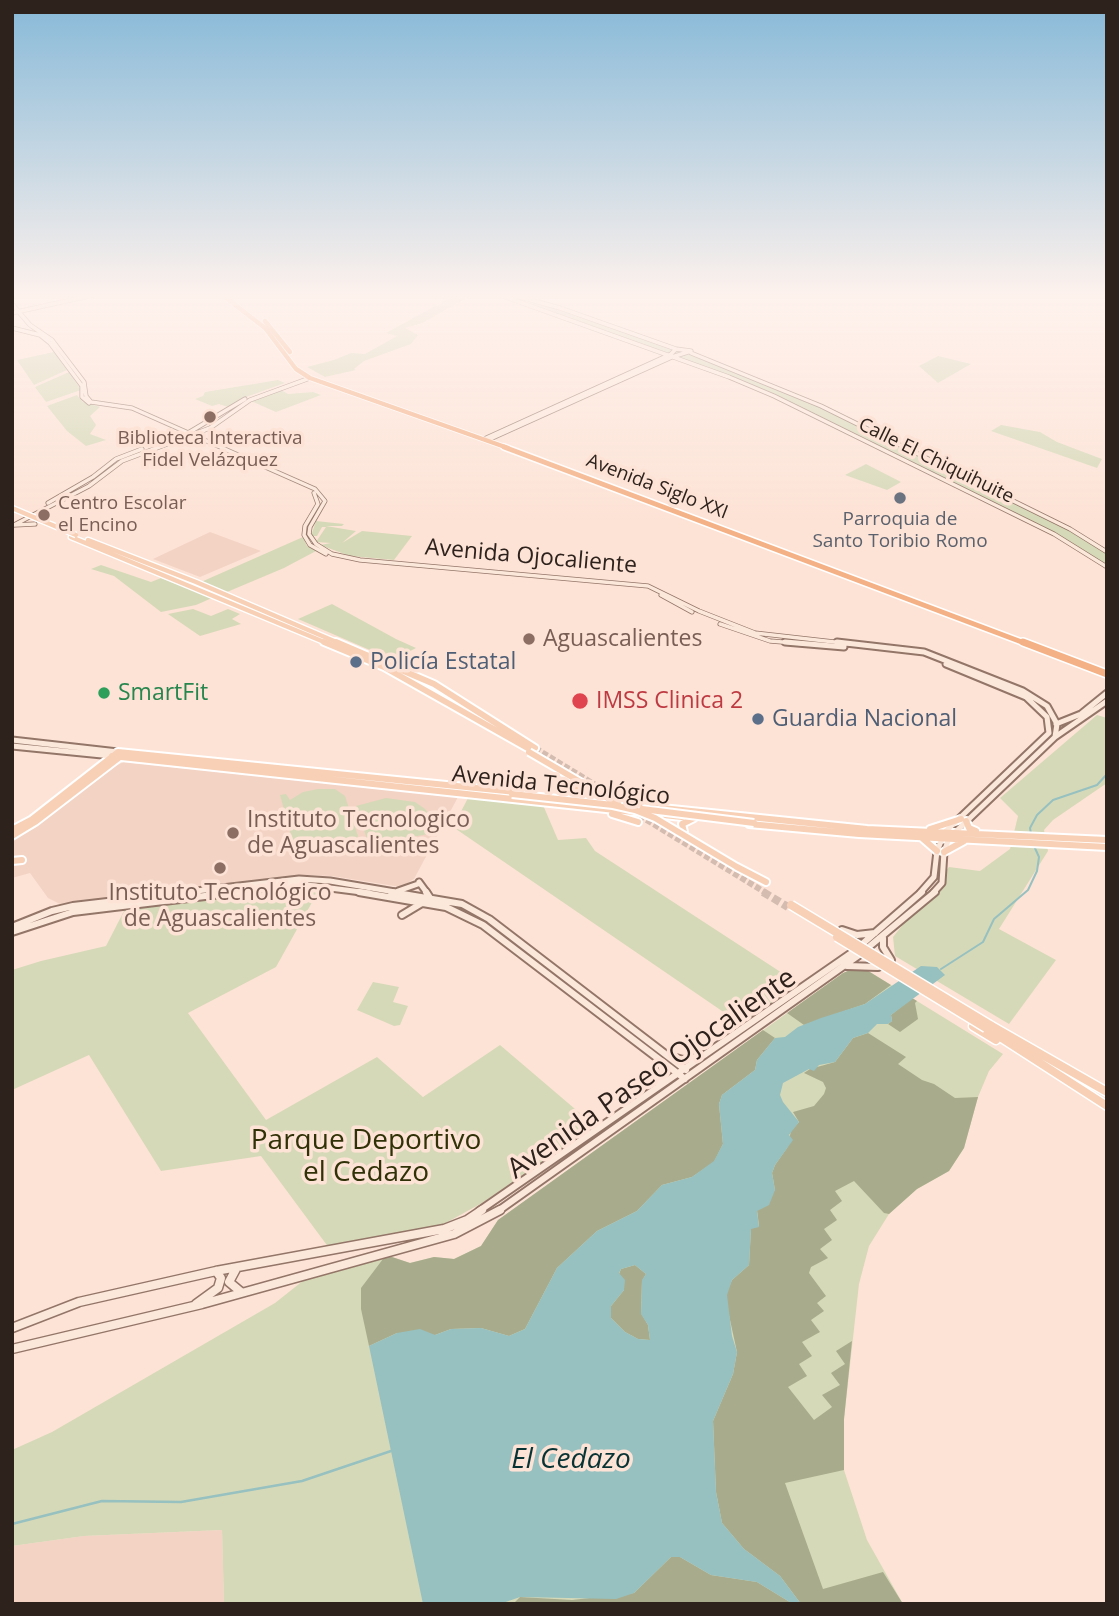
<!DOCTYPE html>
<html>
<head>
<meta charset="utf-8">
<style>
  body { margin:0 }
  #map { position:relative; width:1119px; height:1616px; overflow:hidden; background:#fde3d6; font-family:"Open Sans",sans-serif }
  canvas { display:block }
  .frame { position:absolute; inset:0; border:14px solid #2e221d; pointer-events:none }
</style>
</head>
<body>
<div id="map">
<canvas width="1119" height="1616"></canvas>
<div class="frame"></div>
</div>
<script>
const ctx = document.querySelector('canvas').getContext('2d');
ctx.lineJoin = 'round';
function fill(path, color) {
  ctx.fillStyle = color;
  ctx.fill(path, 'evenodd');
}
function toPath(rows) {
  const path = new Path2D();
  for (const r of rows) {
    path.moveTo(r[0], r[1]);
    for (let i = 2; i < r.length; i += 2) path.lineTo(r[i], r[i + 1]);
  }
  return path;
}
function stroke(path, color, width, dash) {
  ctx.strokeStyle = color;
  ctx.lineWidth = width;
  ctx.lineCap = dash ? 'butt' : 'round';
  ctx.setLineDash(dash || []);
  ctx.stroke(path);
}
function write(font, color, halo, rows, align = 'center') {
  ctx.font = font + ' "Open Sans",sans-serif';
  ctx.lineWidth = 7;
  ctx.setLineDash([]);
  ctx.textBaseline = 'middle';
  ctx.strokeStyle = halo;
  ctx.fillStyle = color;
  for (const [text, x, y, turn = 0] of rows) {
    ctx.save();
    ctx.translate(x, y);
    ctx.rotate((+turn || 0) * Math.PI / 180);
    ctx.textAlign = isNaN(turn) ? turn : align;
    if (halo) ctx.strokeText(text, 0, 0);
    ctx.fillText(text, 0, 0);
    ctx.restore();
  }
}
fill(toPath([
  [210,532,261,551,200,577,153,559],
  [124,762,417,793,458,797,414,879,401,887,332,876,302,875,60,904,48,898,30,873,12,878,12,840,36,827,115,766],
  [222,1530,224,1604,12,1604,12,1546,84,1536]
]), '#f3d3c4');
fill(toPath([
  [457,294,474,294,422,323,405,328,418,335,411,344,364,361,354,369,356,370,325,377,307,367,334,360,351,353,365,354,397,336,386,333],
  [535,303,559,309,677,350,819,406,1069,529,1107,553,1107,566,1055,533,797,407,668,354,532,305],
  [54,352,67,370,34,385,17,360],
  [938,356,971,364,938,383,919,366],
  [69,372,81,390,46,402,35,387],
  [278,380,285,383,246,397,228,407,219,404,212,406,195,399,203,396,205,392],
  [281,390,288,394,313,392,321,395,276,412,251,401],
  [77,395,83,402,100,407,90,416,96,425,90,434,106,440,86,446,67,431,47,406],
  [1001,425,1040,432,1057,442,1102,459,1097,468,991,431],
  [866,464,901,482,887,490,845,475],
  [316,521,344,524,342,526,326,526,356,531,342,543,362,531,412,536,394,560,350,556,320,545,331,543,316,542,326,527,322,527,317,536,311,536],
  [303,537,307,546,316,551,284,568,227,592,201,582],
  [101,565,151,582,161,578,212,598,196,605,161,612,114,576,91,569],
  [332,604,396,639,416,648,393,660,298,619],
  [193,609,211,616,228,609,240,614,232,619,241,624,200,636,168,614],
  [1097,715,1107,718,1107,783,1053,820,1044,830,1048,851,999,929,1056,960,1009,1024,895,956,893,937,949,867,980,871,1010,849,1018,816,1000,798],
  [318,789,335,789,345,796,358,836,353,844,341,851,320,856,303,854,304,859,298,860,280,795,286,794,290,800,303,792],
  [386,798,415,802,425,809,431,817,432,827,428,834,369,845,356,806],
  [468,798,543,805,558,840,586,838,595,851,799,984,741,1024,453,827],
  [300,887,320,888,276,967,188,1013,266,1120,377,1057,423,1097,500,1045,595,1126,482,1203,442,1225,329,1248,261,1156,161,1171,89,1055,12,1090,12,970,41,961,106,946,125,909],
  [865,969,1003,1054,989,1071,978,1097,964,1148,949,1171,917,1189,889,1214,869,1246,859,1284,844,1419,844,1470,867,1540,903,1604,224,1604,222,1530,84,1536,12,1546,12,1450,52,1432,275,1303,304,1280,337,1266,386,1255,410,1263,434,1257,454,1259,481,1246,498,1220,843,973],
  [373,982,399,987,393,1002,408,1006,400,1025,394,1026,357,1010]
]), '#d6d9b8');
fill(toPath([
  [854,968,865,969,891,985,865,1004,804,1025,787,1013,843,973],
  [912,998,917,1001,915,1003,918,1019,900,1032,888,1024,892,1021,891,1015],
  [763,1030,775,1038,757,1060,755,1070,722,1095,719,1104,723,1144,714,1162,692,1177,662,1185,637,1211,597,1231,557,1268,525,1329,509,1336,481,1328,451,1329,435,1335,397,1333,369,1346,361,1309,361,1288,386,1255,410,1263,434,1257,454,1259,481,1246,498,1220],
  [868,1033,906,1057,898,1064,922,1080,934,1084,955,1098,978,1097,964,1148,949,1171,917,1189,889,1214,884,1213,854,1181,835,1191,842,1201,830,1210,837,1220,824,1229,832,1240,820,1249,828,1258,811,1267,809,1273,826,1296,817,1303,824,1311,811,1320,820,1332,802,1342,812,1356,799,1364,807,1376,788,1387,814,1420,832,1407,822,1395,840,1385,831,1373,845,1364,836,1351,852,1341,844,1419,844,1470,785,1483,823,1589,883,1572,903,1604,801,1604,780,1576,744,1549,722,1523,716,1492,713,1421,733,1374,737,1352,725,1297,732,1280,749,1265,751,1228,759,1226,757,1210,775,1190,772,1173,775,1165,787,1148,791,1131,799,1122,793,1112,814,1106,824,1094,826,1088,823,1082,804,1073,810,1069,835,1062,853,1038],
  [635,1265,646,1274,642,1281,641,1313,648,1325,650,1340,638,1339,625,1332,611,1318,611,1306,624,1290,619,1274,621,1269],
  [671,1557,680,1557,711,1575,757,1582,793,1604,513,1604,520,1597,572,1600,634,1593]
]), '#a9ac8c');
fill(toPath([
  [921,966,937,967,945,975,891,1015,892,1021,888,1024,877,1024,868,1033,853,1038,835,1062,819,1065,814,1071,809,1069,783,1083,780,1095,783,1102,799,1122,789,1135,793,1140,775,1165,772,1173,775,1190,769,1205,757,1211,759,1227,751,1229,749,1265,732,1280,727,1295,732,1336,737,1352,733,1374,713,1421,716,1492,722,1523,744,1549,780,1576,801,1604,793,1604,757,1582,711,1575,680,1557,671,1557,634,1593,616,1599,520,1597,500,1604,423,1604,369,1346,397,1333,420,1329,435,1335,451,1329,481,1328,509,1336,525,1329,557,1268,597,1231,637,1211,662,1185,692,1177,714,1161,723,1144,719,1104,722,1095,755,1070,757,1060,775,1038,785,1037,798,1027,821,1018,865,1004],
  [635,1265,646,1274,642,1280,641,1314,648,1325,650,1340,638,1339,625,1332,611,1318,611,1306,624,1290,625,1280,619,1273,621,1269]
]), '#96c1c0');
stroke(toPath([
  [1031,834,1030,828,1037,815,1053,800,1097,785,1107,774],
  [941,969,983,942,994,919,1028,890,1037,871,1039,857,1034,846]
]), '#96c1c0', 2);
stroke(toPath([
  [12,1524,102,1501,181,1502,302,1481,391,1451]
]), '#96c1c0', 2.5);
stroke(toPath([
  [535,748,628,805],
  [632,811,766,893]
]), '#d4bcb1', 6, [6, 2.5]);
stroke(toPath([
  [763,892,788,907]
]), '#d4bcb1', 8, [8, 3.5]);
const secondaryFar3 = toPath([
  [497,294,729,377,774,396,1054,534,1107,567],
  [509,294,560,308,676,349],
  [12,304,30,325,52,340,84,382,86,396,91,402,132,408,315,489,325,501,310,527,309,534,316,544,332,554,360,560,648,586,699,611,755,633,852,644],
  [12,313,98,294],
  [12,328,40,335,50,343,82,386,82,397,89,403],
  [691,353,821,406,1070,529,1107,552],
  [188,433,245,399],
  [484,439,671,354,676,349,691,351,672,357,488,440],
  [946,458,943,466,946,469],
  [314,493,318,504,305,526,304,535,310,545,326,554],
  [48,503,93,477,116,459,142,449],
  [15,525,35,524],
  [12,526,89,486,122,461,210,428,250,400,310,378],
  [661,595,692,612],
  [720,624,770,641,807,644]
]);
const secondaryFar2 = toPath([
  [785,642,844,647],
  [837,642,924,652,1023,691,1047,706,1057,724,1055,737,949,838,944,852,942,883,933,893],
  [1056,724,1081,714,1107,693],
  [1055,737,1107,701],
  [12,740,118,752],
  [12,746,112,756],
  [419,882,427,893],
  [398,891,418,884],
  [179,893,299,879,330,881,401,893],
  [223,893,299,884,369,893],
  [920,893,934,877,937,851,945,832,1049,733,1047,717,1026,697,946,664]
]);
const secondaryFar1 = toPath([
  [359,892,446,907,483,925,685,1079],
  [391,892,462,904,489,919,686,1070],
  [426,892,430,898],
  [402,915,422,903],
  [12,927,52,911,73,906,193,892],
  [842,930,857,935,875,933],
  [12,932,73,912,238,892],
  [883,938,883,947,891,960],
  [847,966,878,967],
  [669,1056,683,1060,696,1057],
  [659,1084,664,1076,660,1061],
  [479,1211,853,952,922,892],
  [498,1211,859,955,935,892]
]);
const secondary = toPath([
  [236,1269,229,1282,241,1292],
  [196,1304,218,1288,221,1278,216,1271],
  [12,1328,79,1302,216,1271,444,1229,467,1220,482,1210],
  [12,1349,202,1304,454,1234,500,1210]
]);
const primaryFar2 = toPath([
  [71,537,329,644],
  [88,540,196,582,341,644]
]);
const primaryFar1 = toPath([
  [324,642,384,667,531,750],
  [336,642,434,684,535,748],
  [112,756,634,812],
  [566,798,576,794,575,787],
  [613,803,867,829,1107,840],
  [645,813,682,817],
  [612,814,638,822],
  [966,821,969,828,976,831],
  [749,824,859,834,1107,847],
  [930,829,961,819],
  [12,830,31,820,118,752,516,792],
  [684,832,682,824,694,818],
  [12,836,35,822,121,756],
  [922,838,937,851],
  [944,852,964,841],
  [12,861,22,860],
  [737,867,766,882]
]);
const primary = toPath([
  [990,1025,1107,1092],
  [973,1026,996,1040],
  [986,1028,1107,1106]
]);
const highwayFar2 = toPath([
  [221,294,265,328,296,369,310,378,508,448],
  [265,321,290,352]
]);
const highwayFar1 = toPath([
  [504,447,1027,644]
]);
const highway = toPath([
  [1023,642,1107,674]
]);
stroke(secondaryFar3, '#937668', 5);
stroke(secondaryFar2, '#937668', 9);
stroke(secondaryFar1, '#937668', 10);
stroke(secondary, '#937668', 11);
stroke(primaryFar2, '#fff', 7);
stroke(primaryFar1, '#fff', 10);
stroke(primary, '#fff', 11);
stroke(highwayFar2, '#fff', 6);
stroke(highwayFar1, '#fff', 8);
stroke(highway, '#fff', 10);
stroke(secondaryFar3, '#fce8db', 3.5);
stroke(secondaryFar2, '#fce8db', 5);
stroke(secondaryFar1, '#fce8db', 6);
stroke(secondary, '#fce8db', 8);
stroke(primaryFar2, '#f8d0b6', 4.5);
stroke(primaryFar1, '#f8d0b6', 6);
stroke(primary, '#f8d0b6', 8);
stroke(highwayFar2, '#f4b186', 4.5);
stroke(highwayFar1, '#f4b186', 5);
stroke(highway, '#f4b186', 7);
const primaryBridgeFar2 = toPath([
  [12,508,76,535]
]);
const primaryBridgeFar1 = toPath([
  [529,752,618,804],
  [512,794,613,805,635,810,655,818,737,867],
  [642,809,754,823]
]);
const primaryBridge = toPath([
  [791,905,990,1025],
  [837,937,986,1028]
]);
stroke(primaryBridgeFar2, '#fff', 7, []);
stroke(primaryBridgeFar1, '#fff', 10, []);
stroke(primaryBridge, '#fff', 11, []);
stroke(primaryBridgeFar2, '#f8d0b6', 4.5);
stroke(primaryBridgeFar1, '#f8d0b6', 6);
stroke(primaryBridge, '#f8d0b6', 8);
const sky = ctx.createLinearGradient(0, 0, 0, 520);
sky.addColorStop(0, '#87b9d8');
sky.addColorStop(0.57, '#fef2ed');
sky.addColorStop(1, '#fef2ed00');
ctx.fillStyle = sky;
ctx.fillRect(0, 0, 1119, 520);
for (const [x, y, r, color] of [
  [210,417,7,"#8d6e63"],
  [900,498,7,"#6b7280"],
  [44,515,7,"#8d6e63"],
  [529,639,7,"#8d6e63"],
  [356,662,7,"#5c6f8a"],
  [104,693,7,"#2e9e5b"],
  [580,701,9,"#e0444e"],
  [758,719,7,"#5c6f8a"],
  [233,833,7,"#8d6e63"],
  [220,868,7,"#8d6e63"]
]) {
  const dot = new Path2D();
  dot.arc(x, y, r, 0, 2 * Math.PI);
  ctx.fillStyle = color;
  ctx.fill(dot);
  stroke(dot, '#fde3d6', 2.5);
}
write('19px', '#785e54', '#fde3d6', [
  ["Biblioteca Interactiva",210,439],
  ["Fidel Velázquez",210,461],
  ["Centro Escolar",58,504,"left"],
  ["el Encino",58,526,"left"]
]);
write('19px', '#2e221d', '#fde3d6', [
  ["Calle El Chiquihuite",936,461,26],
  ["Avenida Siglo XXI",657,487,21]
]);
write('19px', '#5b616d', '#fde3d6', [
  ["Parroquia de",900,520],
  ["Santo Toribio Romo",900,542]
]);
write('23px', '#2e221d', '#fde3d6', [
  ["Avenida Ojocaliente",531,557,5],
  ["Avenida Tecnológico",561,786,6]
]);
write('23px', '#785e54', '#fde3d6', [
  ["Aguascalientes",543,639],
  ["Instituto Tecnologico",247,820],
  ["de Aguascalientes",247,846],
  ["Instituto Tecnológico",220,893,"center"],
  ["de Aguascalientes",220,919,"center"]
], 'left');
write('23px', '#4e5e75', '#fde3d6', [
  ["Policía Estatal",370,662],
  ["Guardia Nacional",772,719]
], 'left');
write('23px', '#27864d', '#fde3d6', [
  ["SmartFit",118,693]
], 'left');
write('23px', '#be3a42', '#fde3d6', [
  ["IMSS Clinica 2",596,701]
], 'left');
write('28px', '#2e221d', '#fde3d6', [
  ["Avenida Paseo Ojocaliente",652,1074,-35]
]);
write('28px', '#303107', '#fde3d6', [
  ["Parque Deportivo",366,1141],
  ["el Cedazo",366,1173]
]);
write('italic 28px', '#083334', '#fde3d6', [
  ["El Cedazo",571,1460]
]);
</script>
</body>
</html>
